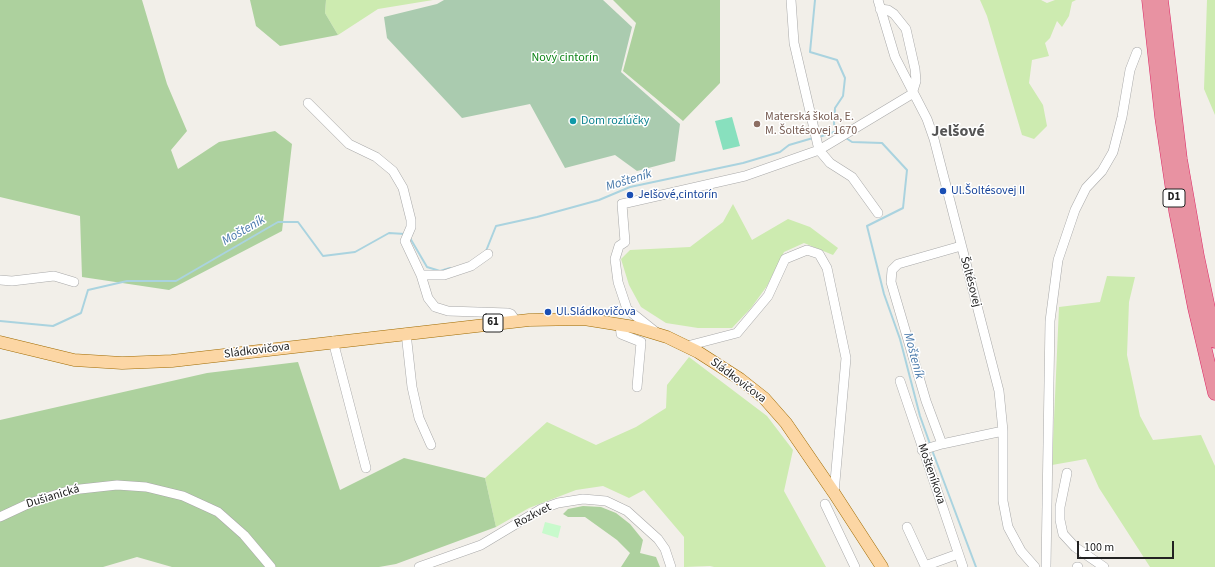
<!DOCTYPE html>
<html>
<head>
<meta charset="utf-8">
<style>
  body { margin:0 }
  #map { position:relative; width:1215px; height:567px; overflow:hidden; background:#f2efe9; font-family:"Source Sans 3",sans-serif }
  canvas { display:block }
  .scale { position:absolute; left:1077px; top:541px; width:97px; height:18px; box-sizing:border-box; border:2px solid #222; border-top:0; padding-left:5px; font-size:12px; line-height:14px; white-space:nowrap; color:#222; -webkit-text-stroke:3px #fff; paint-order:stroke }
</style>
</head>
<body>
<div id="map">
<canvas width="1215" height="567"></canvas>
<div class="scale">100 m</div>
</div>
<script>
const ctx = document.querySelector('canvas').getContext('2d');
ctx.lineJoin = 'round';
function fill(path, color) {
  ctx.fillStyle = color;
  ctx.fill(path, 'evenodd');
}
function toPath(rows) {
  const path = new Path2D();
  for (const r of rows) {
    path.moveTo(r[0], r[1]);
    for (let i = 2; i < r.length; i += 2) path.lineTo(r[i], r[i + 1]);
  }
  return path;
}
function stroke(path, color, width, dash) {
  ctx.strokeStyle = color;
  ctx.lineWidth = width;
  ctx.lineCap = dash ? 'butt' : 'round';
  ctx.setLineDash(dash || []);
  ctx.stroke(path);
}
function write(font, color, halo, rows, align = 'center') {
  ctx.font = font + ' "Source Sans 3",sans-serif';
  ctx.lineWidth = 3;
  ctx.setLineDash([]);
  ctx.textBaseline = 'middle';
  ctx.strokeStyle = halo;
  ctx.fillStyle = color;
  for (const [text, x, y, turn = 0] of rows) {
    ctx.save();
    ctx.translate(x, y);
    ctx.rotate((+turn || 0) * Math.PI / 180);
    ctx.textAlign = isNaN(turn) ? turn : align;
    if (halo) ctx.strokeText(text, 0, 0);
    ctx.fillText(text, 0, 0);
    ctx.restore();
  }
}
fill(toPath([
  [326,0,433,0,378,9,338,35,325,13],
  [980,0,1041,0,1047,3,1055,0,1076,0,1072,2,1069,16,1062,27,1057,21,1050,38,1045,43,1049,56,1032,60,1029,83,1043,105,1047,126,1034,139,1022,135,987,16],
  [1207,0,1215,0,1215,115,1204,89],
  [733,204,752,240,788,219,810,227,838,248,833,255,804,243,784,252,767,286,751,308,732,328,698,328,666,323,641,307,629,285,621,259,630,250,690,247,723,222],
  [1107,276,1135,277,1129,302,1127,355,1140,416,1153,440,1201,435,1215,466,1215,567,1150,567,1099,488,1086,459,1052,465,1059,307,1100,302],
  [689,357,767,416,793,450,784,491,826,567,714,567,710,566,684,567,684,537,644,490,629,498,603,486,576,490,529,508,496,527,485,478,547,422,596,445,636,427,666,408,667,385]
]), '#cdebb0');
fill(toPath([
  [0,0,142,0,167,84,187,131,171,150,178,169,219,142,275,131,292,144,282,231,169,290,82,277,80,216,0,197],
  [250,0,326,0,325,13,338,35,280,46,256,26],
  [613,0,720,0,720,83,683,121,623,71,636,23],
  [298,362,340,490,404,458,485,478,496,527,396,564,379,567,172,567,137,557,103,567,0,567,0,420,207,373],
  [583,506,601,507,616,513,630,524,643,540,640,553,656,557,660,567,621,567,630,553,617,540,585,517,568,517,563,514,568,509]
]), '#add19e');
fill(toPath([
  [444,0,603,0,632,27,621,72,680,124,675,161,637,171,615,155,565,168,530,104,462,118,387,38,384,17,437,4]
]), '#aacbaf');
fill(toPath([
  [545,522,561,526,558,538,542,533]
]), '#c8facc');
fill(toPath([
  [732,117,740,146,723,150,715,121]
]), '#88e0be');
stroke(toPath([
  [815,0,810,52,837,60,845,78,843,96,835,108,834,124,837,131],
  [819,137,837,131,841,134],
  [846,138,852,142,882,143,907,170,903,208,867,226,884,294,900,339,920,416,930,444],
  [410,238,427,267,440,271,450,268],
  [486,251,496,226,537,217,599,200,630,187,743,163,780,152,789,145,813,138],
  [0,321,53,326,81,313,88,290,127,281,176,281,278,222,298,222,323,256,355,252,389,233,405,234],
  [932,450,976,567]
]), '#aad3df', 2);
const minor = toPath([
  [791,0,794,43,819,150,830,163,852,177,878,213],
  [878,0,895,57,927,119,934,139,999,391,1003,431,1003,501,1008,527,1021,551,1035,567],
  [308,103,349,144,376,157,393,171,403,188,411,220,411,227,405,241,421,275,428,298,435,307,448,311,508,313,511,314,516,321],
  [961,246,898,264,892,270,891,282,926,401,942,444,1003,431],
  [421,275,444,275,471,266,488,254],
  [0,280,12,281,54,276,74,282],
  [620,324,621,334,641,342,637,387],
  [406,333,412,387,419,418,431,445],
  [657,333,627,309,618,282,615,259,619,246,625,242,622,204,745,176,819,150,912,94,916,81,915,69,906,29,894,14,888,10,880,9],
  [333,341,366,468],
  [687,346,737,333,768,296,785,259,807,250,819,254,827,268,846,358,834,493],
  [900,381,963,567],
  [922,450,942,444],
  [1067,473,1060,507,1060,520,1063,534,1075,547,1104,567],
  [825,504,855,567],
  [0,517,30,503,71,490,117,485,146,487,183,496,218,512,244,535,271,567],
  [907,527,925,566,958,554],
  [419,567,481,545,541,509,558,503,583,499,606,501,627,511,658,539,665,549,671,567],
  [1046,567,1050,321,1058,260,1075,210,1086,188,1102,171,1113,152,1122,117,1130,70,1137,52],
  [1077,567,1078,567]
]);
const major = toPath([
  [0,342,74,360,122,363,172,361,529,320,584,319,634,327,667,337,698,352,740,379,764,398,786,423,834,493,882,567]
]);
const highway = toPath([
  [1149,0,1162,117,1176,211,1195,308,1215,393],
  [1161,0,1180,159,1197,256,1215,341]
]);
stroke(minor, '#a9a9a9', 10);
stroke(major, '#a06b00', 13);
stroke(highway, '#dc2a67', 15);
stroke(minor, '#fff', 9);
stroke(major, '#fcd6a4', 12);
stroke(highway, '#e892a2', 14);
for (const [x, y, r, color] of [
  [573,121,4,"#0f9aa8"],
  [757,124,4,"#8d6e63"],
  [943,191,4,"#1a4fb4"],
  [630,195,4,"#1a4fb4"],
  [548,312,4,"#1a4fb4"]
]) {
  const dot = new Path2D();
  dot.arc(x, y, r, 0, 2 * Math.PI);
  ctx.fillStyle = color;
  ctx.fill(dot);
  stroke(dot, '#fff', 1.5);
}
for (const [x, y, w] of [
  [1174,198,22],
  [493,323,20]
]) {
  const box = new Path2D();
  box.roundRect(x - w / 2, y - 9, w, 18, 3);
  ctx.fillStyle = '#fff';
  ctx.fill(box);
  stroke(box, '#222', 1);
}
write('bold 11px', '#222', null, [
  ["D1",1174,198],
  ["61",493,323]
]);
write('12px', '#0c8416', '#fff', [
  ["Nový cintorín",565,58]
]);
write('12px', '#785e54', '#fff', [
  ["Materská škola, E.",765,117],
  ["M. Šoltésovej 1670",765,131]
], 'left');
write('12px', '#0d838f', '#fff', [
  ["Dom rozlúčky",581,121]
], 'left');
write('12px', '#164399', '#fff', [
  ["Ul.Šoltésovej II",951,191],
  ["Jelšové,cintorín",638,195],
  ["Ul.Sládkovičova",556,312]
], 'left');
write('12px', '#222', '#fff', [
  ["Šoltésovej",970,282,75],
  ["Sládkovičova",257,351,-7],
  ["Sládkovičova",738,381,37],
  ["Mošteníkova",931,474,71],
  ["Dušianická",53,497,-17],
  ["Rozkvet",533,516,-28]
]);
write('italic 13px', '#4a7aab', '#fff', [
  ["Mošteník",629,181,-17],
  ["Mošteník",244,231,-30],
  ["Mošteník",913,356,75]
]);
write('bold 16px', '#555', '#fff', [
  ["Jelšové",958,132]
]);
</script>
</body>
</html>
